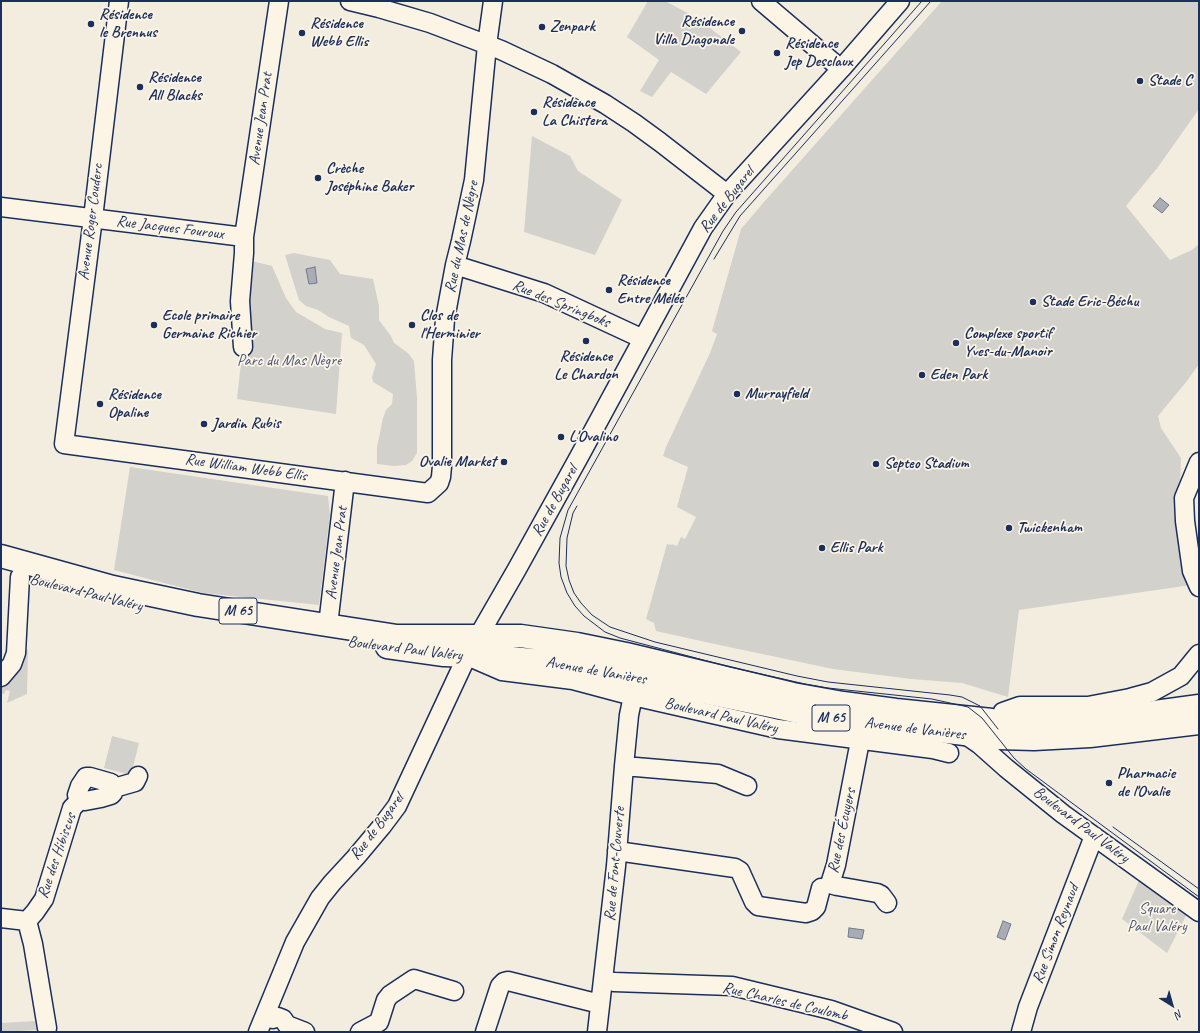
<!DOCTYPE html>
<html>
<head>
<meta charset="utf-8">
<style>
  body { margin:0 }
  #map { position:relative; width:1200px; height:1033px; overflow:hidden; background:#f3ede0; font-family:Caveat,sans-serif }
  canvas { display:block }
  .frame { position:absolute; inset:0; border:2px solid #1b2f5e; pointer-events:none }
  .north { position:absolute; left:1152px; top:985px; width:40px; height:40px; -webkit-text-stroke:3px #fcf5e5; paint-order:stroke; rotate:143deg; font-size:11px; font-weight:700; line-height:16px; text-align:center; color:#1b2f5e }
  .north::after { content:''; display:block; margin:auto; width:14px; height:18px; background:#1b2f5e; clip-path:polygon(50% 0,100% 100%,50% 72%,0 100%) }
</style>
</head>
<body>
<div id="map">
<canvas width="1200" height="1033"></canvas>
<div class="frame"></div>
<div class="north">N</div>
</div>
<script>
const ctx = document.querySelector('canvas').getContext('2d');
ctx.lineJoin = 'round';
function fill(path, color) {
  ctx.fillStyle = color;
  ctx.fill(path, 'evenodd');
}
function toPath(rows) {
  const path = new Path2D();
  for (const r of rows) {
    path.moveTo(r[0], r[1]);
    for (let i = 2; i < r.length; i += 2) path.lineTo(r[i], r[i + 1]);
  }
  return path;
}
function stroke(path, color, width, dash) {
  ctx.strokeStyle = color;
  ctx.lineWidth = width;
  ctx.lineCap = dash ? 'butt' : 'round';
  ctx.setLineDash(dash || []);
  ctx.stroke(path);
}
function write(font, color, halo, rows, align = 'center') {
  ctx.font = font + ' Caveat,sans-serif';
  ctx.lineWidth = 3.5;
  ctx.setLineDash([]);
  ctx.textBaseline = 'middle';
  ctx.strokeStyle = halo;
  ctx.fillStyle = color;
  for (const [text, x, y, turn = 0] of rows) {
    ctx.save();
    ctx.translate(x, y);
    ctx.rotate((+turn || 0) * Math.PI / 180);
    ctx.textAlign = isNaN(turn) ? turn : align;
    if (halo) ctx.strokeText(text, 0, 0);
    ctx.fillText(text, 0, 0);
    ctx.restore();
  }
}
fill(toPath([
  [648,1,665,1,697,18,741,52,706,94,671,72,652,97,640,91,659,60,627,37],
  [942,1,1199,1,1199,109,1158,167,1126,206,1170,260,1192,250,1199,244,1199,364,1187,381,1158,416,1161,428,1181,458,1180,487,1191,585,1019,610,1008,697,962,683,911,679,833,669,710,643,656,631,654,623,646,619,667,544,671,545,672,544,677,546,681,537,685,539,696,517,677,507,688,467,663,456,666,447,710,353,717,334,712,331,741,229,764,202],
  [532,136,570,156,578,171,622,200,595,255,524,232],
  [294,253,330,260,340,274,373,279,379,306,379,320,391,336,394,343,408,353,414,361,417,398,417,453,412,461,406,465,394,466,377,464,377,447,383,418,386,410,392,404,393,394,373,382,372,377,376,364,364,345,351,338,349,326,329,317,318,310,306,306,299,300,285,255],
  [252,261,272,266,286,298,296,312,325,329,342,333,336,414,237,399],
  [130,467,328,496,330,515,319,605,203,593,114,570],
  [27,649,28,650,27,694,7,703,10,691,6,690,4,694,1,693,1,683,4,681,7,684,15,676,22,664],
  [112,736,139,743,131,775,104,768],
  [1140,878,1188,912,1167,953,1122,919],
  [35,1021,37,1030,1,1032,1,1023]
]), '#d3d1cc');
const water = toPath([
  [1160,198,1169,205,1162,213,1153,206,1160,198],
  [315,267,317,283,309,284,306,269,315,267],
  [1003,921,1011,924,1005,940,997,937,1003,921],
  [849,928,864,930,862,939,848,937,849,928]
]);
fill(water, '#a9acb3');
stroke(water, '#707a91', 1);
const minor = toPath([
  [119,1,93,218,64,444,428,493,439,483,441,477,442,466,442,360,445,319,455,265,461,241,474,180,487,45,493,1],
  [350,1,379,8,430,23,501,50,552,74,605,104,634,123,660,142,727,194],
  [761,1,841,69],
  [1,207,244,237],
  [455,265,544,293,643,339],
  [243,347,240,301,244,253,244,237,279,1],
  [1199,462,1184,498,1185,521,1192,571,1199,587],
  [328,625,345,481],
  [472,658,502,671,573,680,633,696,778,729,933,749,949,753],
  [1,677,12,664,16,653,20,577],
  [1003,721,1003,712,1020,706,1088,706,1130,698,1152,692,1181,676,1199,654],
  [966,735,979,744,1006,768,1063,814,1199,912],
  [860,741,836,865,830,884,837,886,877,893,881,895,887,903],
  [624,766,718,774,747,786],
  [86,777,90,777,111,783,114,788,113,793,111,795,101,798,85,801,80,800,77,795,80,786,86,777],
  [114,788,135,782,138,776],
  [617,851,735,868,740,871,754,902,758,906,806,913,812,911,816,907,821,888],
  [1,918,27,921],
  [27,921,35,912,44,899,72,808,80,800],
  [27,921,33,944,47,1028],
  [603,980,614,982,732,986,831,1010,893,1032],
  [265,1015,273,1019,278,1017,283,1019,287,1025,305,1032],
  [258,1032,295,942,320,898,332,883,356,857,382,826,397,806,467,656,517,569,579,457,703,228,727,194,841,69,900,1],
  [360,1032,379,1022,386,1000,390,995,414,979,454,991],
  [485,1032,498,992,500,986,504,982,508,981,600,1004],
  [597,1032,616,866,624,766,629,715,633,696],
  [1021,1032,1028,1007,1094,836]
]);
const major = toPath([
  [1,556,113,587,198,605,397,636,521,636,577,644,626,654,793,694,843,703,896,710,992,720,1041,721,1082,719,1140,714,1199,706],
  [387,647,444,655,502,657,561,663,766,705,822,717,998,738,1034,739,1090,736,1199,723]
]);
stroke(minor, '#1b2f5e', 21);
stroke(major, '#1b2f5e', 25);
stroke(minor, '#fcf5e5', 18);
stroke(major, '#fcf5e5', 22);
stroke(toPath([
  [922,1,736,212,723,231,568,510,560,538,559,563,561,577,567,593,575,606,584,616,605,632,620,638,730,667,805,684,828,688,932,699,968,707,982,718,1014,758,1026,769,1199,897],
  [714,259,740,216,931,1],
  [577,506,573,513,567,538,566,566,569,580,574,593,581,603,592,615,610,627,655,642,797,676,828,682,950,695,962,697,980,706,998,729],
  [1113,827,1199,889]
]), '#1b2f5e', 1);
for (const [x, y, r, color] of [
  [91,24,4,"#1b2f5e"],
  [542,27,4,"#1b2f5e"],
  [742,31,4,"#1b2f5e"],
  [302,33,4,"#1b2f5e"],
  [777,53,4,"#1b2f5e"],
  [1140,81,4,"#1b2f5e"],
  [140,87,4,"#1b2f5e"],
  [534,112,4,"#1b2f5e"],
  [318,178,4,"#1b2f5e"],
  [609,290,4,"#1b2f5e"],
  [1033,302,4,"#1b2f5e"],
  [154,325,4,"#1b2f5e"],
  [412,325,4,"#1b2f5e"],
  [586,341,4,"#1b2f5e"],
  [956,343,4,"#1b2f5e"],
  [922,375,4,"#1b2f5e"],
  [737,394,4,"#1b2f5e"],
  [100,404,4,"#1b2f5e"],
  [204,424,4,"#1b2f5e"],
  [561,437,4,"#1b2f5e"],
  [504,462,4,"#1b2f5e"],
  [876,464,4,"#1b2f5e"],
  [1009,528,4,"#1b2f5e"],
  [822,548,4,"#1b2f5e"],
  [1109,783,4,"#1b2f5e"]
]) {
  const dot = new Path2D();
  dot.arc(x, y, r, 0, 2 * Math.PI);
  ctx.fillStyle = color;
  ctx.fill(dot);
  stroke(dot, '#fcf5e5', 1.5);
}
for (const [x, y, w] of [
  [238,611,38],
  [831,718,38]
]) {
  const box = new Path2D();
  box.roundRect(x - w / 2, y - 13, w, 26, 3);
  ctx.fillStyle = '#fcf5e5';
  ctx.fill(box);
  stroke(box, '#1b2f5e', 1);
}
write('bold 15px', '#1b2f5e', null, [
  ["M 65",238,611],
  ["M 65",831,718]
]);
write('bold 16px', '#1b2f5e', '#fcf5e5', [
  ["Résidence",99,15],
  ["le Brennus",99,33],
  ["Résidence",734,22,"right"],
  ["Villa Diagonale",734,40,"right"],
  ["Résidence",310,24],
  ["Webb Ellis",310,42],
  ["Zenpark",550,27],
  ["Résidence",785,44],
  ["Jep Desclaux",785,62],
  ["Résidence",148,78],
  ["All Blacks",148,96],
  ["Stade C",1148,81],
  ["Résidence",542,103],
  ["La Chistera",542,121],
  ["Crèche",326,169],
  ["Joséphine Baker",326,187],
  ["Résidence",617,281],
  ["Entre Mélée",617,299],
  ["Stade Eric-Béchu",1041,302],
  ["Ecole primaire",162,316],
  ["Germaine Richier",162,334],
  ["Clos de",420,316],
  ["l'Herminier",420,334],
  ["Complexe sportif",964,334],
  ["Yves-du-Manoir",964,352],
  ["Résidence",586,357,"center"],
  ["Le Chardon",586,375,"center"],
  ["Eden Park",930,375],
  ["Murrayfield",745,394],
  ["Résidence",108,395],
  ["Opaline",108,413],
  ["Jardin Rubis",212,424],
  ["L'Ovalino",569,437],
  ["Ovalie Market",496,462,"right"],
  ["Septeo Stadium",884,464],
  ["Twickenham",1017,528],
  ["Ellis Park",830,548],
  ["Pharmacie",1117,774],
  ["de l'Ovalie",1117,792]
], 'left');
write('16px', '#1b2f5e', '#fcf5e5', [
  ["Avenue Jean Prat",261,119,-82],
  ["Rue de Bugarel",727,200,-52],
  ["Avenue Roger Couderc",91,222,-83],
  ["Rue Jacques Fouroux",170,228,7],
  ["Rue du Mas de Nègre",462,237,-78],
  ["Rue des Springboks",561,304,22],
  ["Rue William Webb Ellis",246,468,8],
  ["Rue de Bugarel",555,501,-61],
  ["Avenue Jean Prat",337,553,-83],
  ["Boulevard Paul Valéry",86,593,14],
  ["Boulevard Paul Valéry",405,649,7],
  ["Avenue de Vanières",596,671,10],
  ["Boulevard Paul Valéry",721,716,13],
  ["Avenue de Vanières",915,729,7],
  ["Boulevard Paul Valéry",1081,825,37],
  ["Rue de Bugarel",377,827,-53],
  ["Rue des Écuyers",842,831,-78],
  ["Rue des Hibiscus",57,856,-71],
  ["Rue de Font-Couverte",615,864,-85],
  ["Rue Simon Reynaud",1056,934,-69],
  ["Rue Charles de Coulomb",785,1002,13]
]);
write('16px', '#49587a', '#fcf5e5', [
  ["Parc du Mas Nègre",289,361],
  ["Square",1157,909],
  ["Paul Valéry",1157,927]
]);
</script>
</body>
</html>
